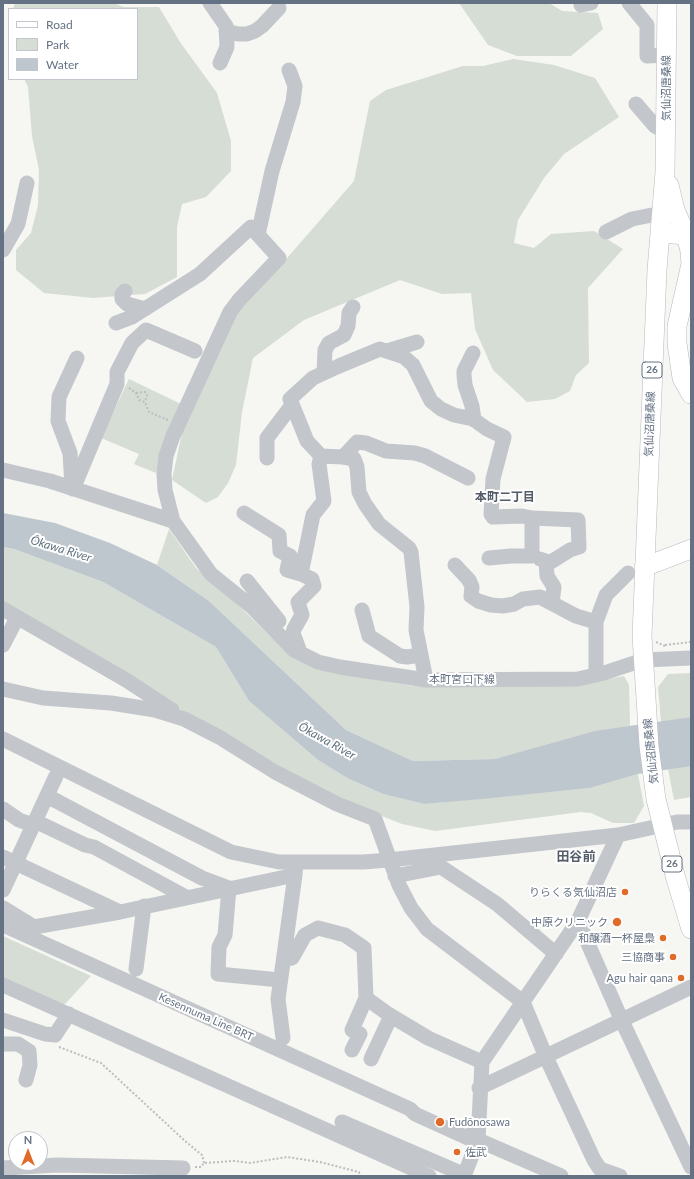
<!DOCTYPE html>
<html>
<head>
<meta charset="utf-8">
<style>
  body { margin:0 }
  #map { position:relative; width:694px; height:1179px; overflow:hidden; background:#f6f6f3; font-family:Lato,sans-serif }
  canvas { display:block }
  .frame { position:absolute; inset:0; border:4px solid #657283; pointer-events:none }
  .legend { position:absolute; left:8px; top:8px; width:130px; height:72px; box-sizing:border-box; background:#fff; border:1px solid #c1c7cd; margin:0; padding:5px 7px; list-style:none; font-size:12px; color:#657283 }
  .legend li { display:flex; align-items:center; gap:8px; height:20px }
  .legend b { width:20px; border:1px solid #c1c7cd }
  .north { position:absolute; left:8px; top:1131px; width:40px; height:40px; box-sizing:border-box; background:#fff; border:1px solid #c1c7cd; border-radius:50%; rotate:0deg; font-size:11px; font-weight:700; line-height:16px; text-align:center; color:#657283 }
  .north::after { content:''; display:block; margin:auto; width:14px; height:18px; background:#e06a28; clip-path:polygon(50% 0,100% 100%,50% 72%,0 100%) }
</style>
</head>
<body>
<div id="map">
<canvas width="694" height="1179"></canvas>
<div class="frame"></div>
<ul class="legend">
<li><b style="height:5px;background:#fff"></b>Road</li>
<li><b style="height:11px;background:#d6ddd4"></b>Park</li>
<li><b style="height:11px;background:#bfc7ce"></b>Water</li>
</ul>
<div class="north">N</div>
</div>
<script>
const ctx = document.querySelector('canvas').getContext('2d');
ctx.lineJoin = 'round';
function fill(path, color) {
  ctx.fillStyle = color;
  ctx.fill(path, 'evenodd');
}
function toPath(rows) {
  const path = new Path2D();
  for (const r of rows) {
    path.moveTo(r[0], r[1]);
    for (let i = 2; i < r.length; i += 2) path.lineTo(r[i], r[i + 1]);
  }
  return path;
}
function stroke(path, color, width, dash) {
  ctx.strokeStyle = color;
  ctx.lineWidth = width;
  ctx.lineCap = dash ? 'butt' : 'round';
  ctx.setLineDash(dash || []);
  ctx.stroke(path);
}
function write(font, color, halo, rows, align = 'center') {
  ctx.font = font + ' Lato,"Noto Sans JP",sans-serif';
  ctx.lineWidth = 4;
  ctx.setLineDash([]);
  ctx.textBaseline = 'middle';
  ctx.strokeStyle = halo;
  ctx.fillStyle = color;
  for (const [text, x, y, turn = 0] of rows) {
    ctx.save();
    ctx.translate(x, y);
    ctx.rotate((+turn || 0) * Math.PI / 180);
    ctx.textAlign = isNaN(turn) ? turn : align;
    if (halo) ctx.strokeText(text, 0, 0);
    ctx.fillText(text, 0, 0);
    ctx.restore();
  }
}
fill(toPath([
  [15,3,114,3,123,7,159,7,180,42,217,93,231,141,231,171,206,197,182,204,177,227,177,277,145,294,93,298,44,293,16,270,16,250,31,233,38,205,39,170,32,136,28,87,24,79,137,79,137,9,13,9],
  [459,3,549,3,562,11,598,13,603,29,571,56,517,56,488,45],
  [513,59,554,65,595,78,619,117,564,154,544,178,518,220,514,243,534,248,551,234,594,231,623,249,588,288,589,363,576,375,570,391,555,399,527,402,493,370,475,329,471,293,442,294,400,280,304,320,253,358,242,412,236,465,228,483,218,497,206,503,172,480,189,400,245,300,288,257,354,181,370,101,386,90,463,66,483,66],
  [129,379,181,404,156,473,134,464,139,454,101,438],
  [169,529,196,568,234,601,283,649,348,675,413,686,461,687,580,684,624,676,629,685,630,726,495,759,413,761,346,730,209,601,157,565],
  [3,547,14,549,103,582,216,647,249,701,318,760,347,778,383,794,424,804,590,788,638,774,644,806,634,823,613,823,591,813,581,812,435,831,402,824,352,804,237,745,173,705,3,609],
  [691,673,691,717,661,722,658,687,668,674],
  [683,766,691,766,691,797,674,800,668,769],
  [3,936,91,976,64,1005,3,978]
]), '#d6ddd4');
fill(toPath([
  [3,513,55,523,110,543,157,565,209,601,346,730,413,761,495,759,595,731,691,717,691,766,638,774,590,788,482,799,424,804,383,794,347,778,318,760,249,701,216,647,103,582,14,549,3,547]
]), '#bfc7ce');
const major = toPath([
  [667,3,665,172,657,270,642,636,649,746,656,799,676,879,691,929],
  [669,185,675,210,686,235],
  [660,233,686,235,690,251,691,264,677,326,677,343,682,378,691,394],
  [644,567,691,549]
]);
stroke(major, '#b6b9be', 20);
stroke(toPath([
  [129,388,136,393,139,400,145,402,149,412,168,420],
  [136,393,145,392,147,395,145,402],
  [656,642,665,646],
  [665,645,691,642],
  [59,1047,101,1063,185,1141,202,1155,204,1163],
  [195,1167,201,1167,204,1163,234,1161,250,1163,287,1157,320,1162,359,1172,360,1176]
]), '#bbbdbf', 2, [2, 2]);
stroke(toPath([
  [210,3,226,26,227,47,220,63],
  [629,3,647,25,647,56,666,55],
  [581,5,591,3],
  [226,31,238,34,247,34,255,31,262,26,279,8],
  [636,104,655,126,665,131],
  [606,232,632,219,662,213],
  [258,235,272,171,293,102,295,86,289,70],
  [3,250,18,224,27,183],
  [125,291,122,294,122,299,127,304,145,309],
  [116,323,132,317,200,274,251,227,279,258,239,300,230,312,173,436,166,456,164,474,165,490,173,521],
  [387,351,417,342],
  [473,353,464,371,464,375,465,385,472,406,474,420],
  [324,373,325,350,329,343,344,335,348,326,349,313,353,307],
  [343,457,357,442,366,443,386,451,415,453,425,456,468,478],
  [267,458,267,438,292,405],
  [3,470,50,481,173,521,211,574,252,607,294,650,318,662,340,667,426,680,578,679,604,673,643,660,691,658],
  [72,486,70,453,58,421,59,397,77,358],
  [73,489,117,384,117,372,132,343,146,330,195,351],
  [244,513,279,535,280,551,290,556,287,570,301,574,313,515,324,501,319,464,321,456],
  [489,558,511,556,532,556,532,518],
  [540,559,546,561,547,576,554,587,552,603],
  [455,565,469,580,472,587,471,596,478,601,491,605,503,606,514,604,523,599,540,597,576,616,596,622],
  [247,581,279,621],
  [3,609,126,680,172,710],
  [362,610,369,636,400,656,407,657,420,655],
  [3,645,17,618],
  [300,652,293,633,294,629,302,615,298,602,314,586,312,579,301,574],
  [596,675,596,622,606,595,628,573],
  [426,680,416,630,417,607,411,552,409,548,379,524,365,504,359,492,357,467,354,459,343,457,321,456,307,441,290,399,313,378,339,366,380,349,404,357,413,365,431,401,441,409,454,415,473,419,487,429,504,437,493,479,491,514,493,517,522,516,532,518,578,520,579,547,570,550,546,565],
  [3,689,43,698,111,703,155,710,184,719,219,737,275,772,337,804,375,819,399,885,411,908,427,929,523,1002,546,1057,594,1160,600,1169,620,1176],
  [3,739,231,852,279,862,363,862,389,860,618,835,677,822,691,822],
  [47,796,202,878,229,888,225,935,219,947,218,974,280,980],
  [3,809,19,820,33,825],
  [35,821,85,845,94,847,186,897],
  [3,857,120,912],
  [395,876,441,867,497,904,556,954],
  [3,890,56,776],
  [3,908,34,927,120,912,295,875,296,862],
  [578,921,622,1021,691,1167],
  [3,925,410,1109,415,1114,470,1139,478,1140],
  [285,959,292,958,305,935,318,928,345,935,364,948,366,998,352,1030,360,1034,352,1050],
  [136,969,144,906],
  [3,985,429,1176],
  [366,998,388,1014,428,1038,482,1062],
  [3,1020,45,1034,55,1035,69,1014],
  [283,1038,278,999,295,875],
  [3,1044,18,1044,29,1051,30,1065,26,1080],
  [371,1059,391,1016],
  [479,1088,691,987],
  [342,1122,465,1175],
  [471,1134,478,1140,561,1176],
  [3,1168,58,1165,183,1168],
  [464,1176,478,1140,482,1062,578,921,618,835]
]), '#c3c6ca', 15);
stroke(major, '#fff', 19);
for (const [x, y, r, color] of [
  [625,892,4,"#e06a28"],
  [617,922,5,"#e06a28"],
  [663,938,4,"#e06a28"],
  [673,957,4,"#e06a28"],
  [681,978,4,"#e06a28"],
  [440,1122,5,"#e06a28"],
  [457,1152,4,"#e06a28"]
]) {
  const dot = new Path2D();
  dot.arc(x, y, r, 0, 2 * Math.PI);
  ctx.fillStyle = color;
  ctx.fill(dot);
  stroke(dot, '#fff', 1.5);
}
for (const [x, y, w] of [
  [652,370,20],
  [672,864,20]
]) {
  const box = new Path2D();
  box.roundRect(x - w / 2, y - 8, w, 16, 3);
  ctx.fillStyle = '#fff';
  ctx.fill(box);
  stroke(box, '#657283', 1);
}
write('bold 10px', '#657283', null, [
  ["26",652,370],
  ["26",672,864]
]);
write('11px', '#657283', '#fff', [
  ["気仙沼唐桑線",666,88,-90],
  ["気仙沼唐桑線",650,424,-88],
  ["本町宮口下線",462,679],
  ["気仙沼唐桑線",651,751,-96],
  ["Kesennuma Line BRT",206,1017,24]
]);
write('11px', '#657283', '#fff', [
  ["りらくる気仙沼店",617,892],
  ["中原クリニック",608,922],
  ["和醸酒一杯屋梟",655,938],
  ["三協商事",665,957],
  ["Agu hair qana",673,978],
  ["Fudōnosawa",449,1122,"left"],
  ["佐武",465,1152,"left"]
], 'right');
write('bold 12px', '#535c68', '#fff', [
  ["本町二丁目",505,497]
]);
write('italic 12px', '#61737f', '#fff', [
  ["Ōkawa River",61,549,17],
  ["Ōkawa River",327,741,29]
]);
write('bold 13px', '#535c68', '#fff', [
  ["田谷前",576,857]
]);
</script>
</body>
</html>
